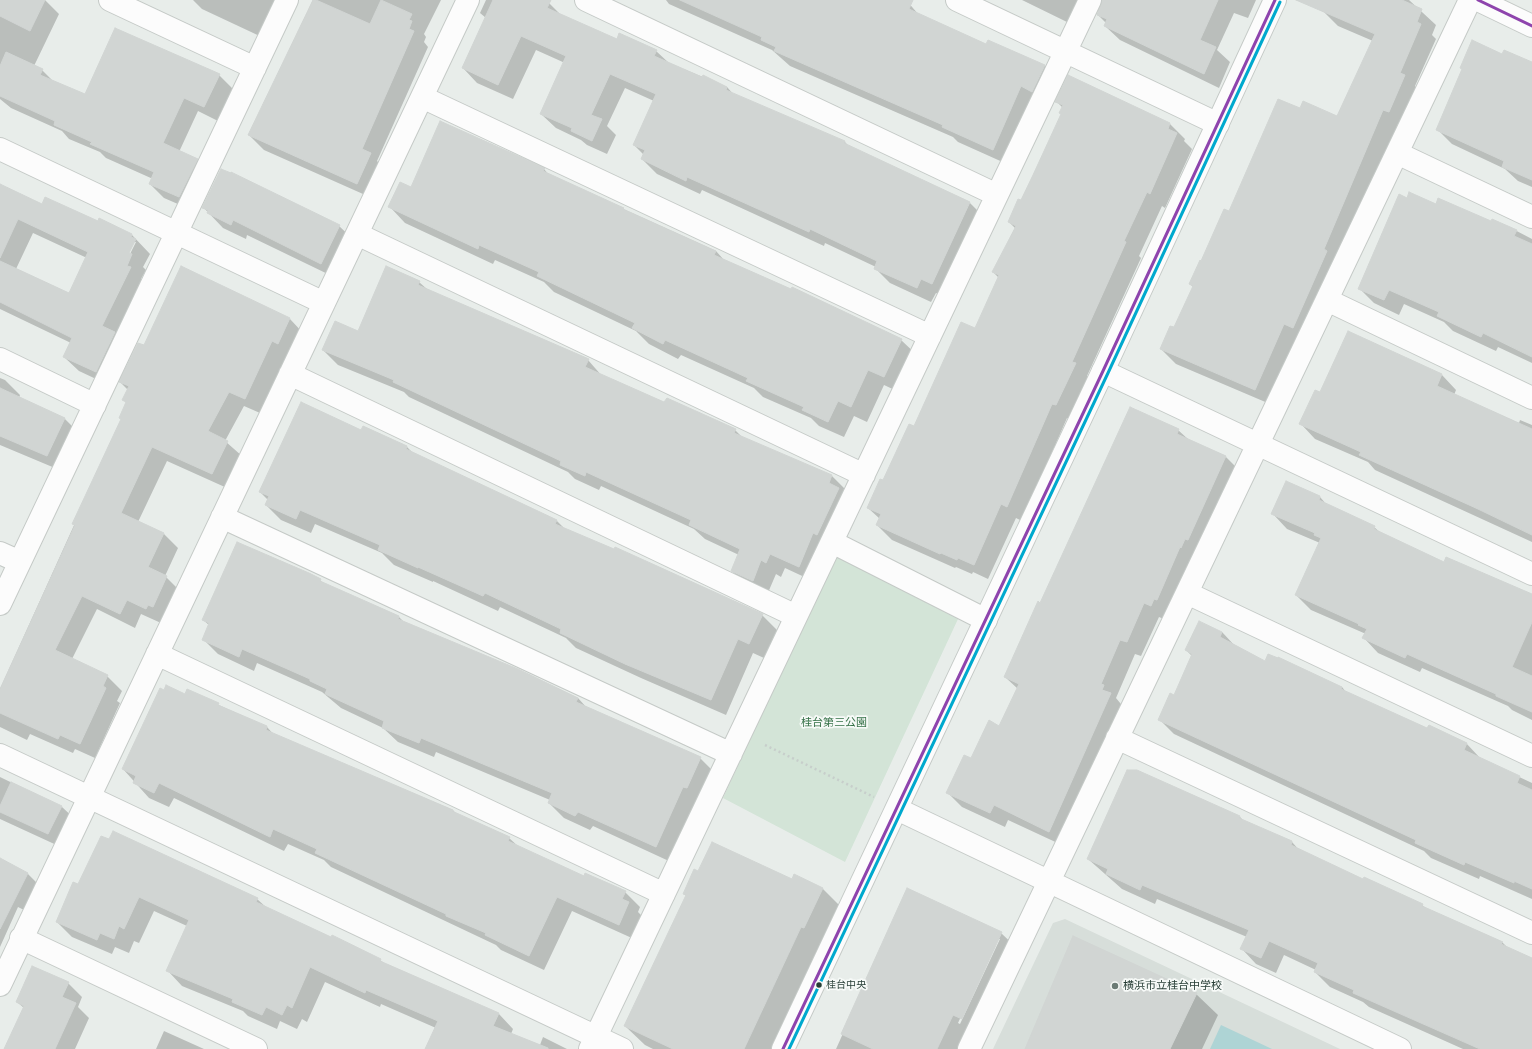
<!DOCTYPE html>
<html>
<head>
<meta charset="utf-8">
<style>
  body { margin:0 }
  canvas { display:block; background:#e8edea }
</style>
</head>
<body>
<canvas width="1532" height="1049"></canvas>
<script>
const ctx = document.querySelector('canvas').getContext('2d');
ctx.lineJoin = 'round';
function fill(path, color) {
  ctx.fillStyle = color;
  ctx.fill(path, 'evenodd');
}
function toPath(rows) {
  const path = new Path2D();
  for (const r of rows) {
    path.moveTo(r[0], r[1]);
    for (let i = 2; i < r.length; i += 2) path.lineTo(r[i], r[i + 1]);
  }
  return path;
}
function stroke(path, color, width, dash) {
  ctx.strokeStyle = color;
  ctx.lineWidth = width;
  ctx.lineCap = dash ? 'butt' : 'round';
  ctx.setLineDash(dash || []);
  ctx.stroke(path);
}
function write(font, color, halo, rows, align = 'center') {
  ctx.font = font + ' Montserrat,"Noto Sans JP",sans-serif';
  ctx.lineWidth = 3.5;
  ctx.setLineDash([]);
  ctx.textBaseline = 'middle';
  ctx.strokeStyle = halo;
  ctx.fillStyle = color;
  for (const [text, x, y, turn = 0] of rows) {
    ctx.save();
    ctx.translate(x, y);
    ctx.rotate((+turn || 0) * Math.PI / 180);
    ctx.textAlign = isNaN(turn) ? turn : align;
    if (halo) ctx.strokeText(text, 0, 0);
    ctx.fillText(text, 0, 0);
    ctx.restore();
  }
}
fill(toPath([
  [1065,919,1340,1049,993,1049,1053,923]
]), '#d7deda');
fill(toPath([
  [835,556,958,619,845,862,723,798]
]), '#d3e4d7');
fill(toPath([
  [1221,1025,1272,1049,1210,1049]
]), '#aed4d5');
fill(toPath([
  [0,0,45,0,59,14,34,66,42,70,54,82,85,96,219,75,233,89,218,121,198,111,179,152,197,160,211,174,194,211,164,198,150,184,153,179,106,158,100,152,69,139,62,131,11,108,0,99],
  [193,0,284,0,266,39,202,9],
  [313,0,441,0,424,34,426,37,424,42,428,47,377,161,385,169,372,198,264,150,249,135],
  [486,0,542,0,549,3,563,17,617,41,656,51,669,63,727,87,734,95,845,142,849,147,969,202,984,217,947,298,936,293,931,302,890,283,875,268,876,267,825,243,824,246,702,190,700,194,657,174,642,159,644,155,634,145,654,101,625,88,607,126,616,135,607,154,587,145,581,140,556,128,541,114,565,63,536,50,513,99,477,83,463,68,486,18,480,13],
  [666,0,906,0,919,15,987,45,1045,66,1059,81,1007,164,958,142,953,137,790,66,772,50,669,4],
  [1022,0,1256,0,1248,18,1234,13,1217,50,1230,62,1219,88,1120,40,1105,26,1106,23,1098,15,1102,3,1069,23],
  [1328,0,1409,0,1436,25,1432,35,1436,39,1415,86,1419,91,1404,126,1398,124,1338,264,1270,404,1176,364,1161,349,1175,329,1193,287,1190,284,1229,213,1300,110,1337,117,1373,41,1338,26,1323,11],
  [1502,55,1532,63,1532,187,1518,181,1505,169,1452,144,1437,129],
  [1057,102,1170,124,1185,139,1184,141,1192,149,1165,208,1162,206,1139,256,1141,258,1087,376,1090,379,1071,420,1067,418,1022,521,1016,518,988,579,973,572,972,574,956,567,955,568,892,540,877,525,880,519,868,508,914,427,976,330,999,278,993,272,1015,228,1009,222,1021,201,1062,115,1063,108],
  [544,169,550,176,716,251,724,260,901,340,917,355,899,392,884,385,867,422,854,416,844,437,819,426,811,418,763,397,754,388,681,355,678,359,649,344,636,331,554,292,544,282,495,260,493,264,405,223,390,207,411,188],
  [0,185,43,205,99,222,132,235,150,254,143,267,146,270,141,279,144,282,111,386,79,371,64,357,71,343,0,309],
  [33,233,87,258,70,294,16,269],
  [134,242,136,242,128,258,126,257],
  [1407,199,1436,205,1509,227,1532,239,1532,363,1498,347,1496,351,1453,331,1444,322,1404,304,1399,315,1374,303,1359,288],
  [203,207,339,226,354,240,336,278,247,235,246,239,223,228],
  [181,268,290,319,304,334,293,358,287,355,260,413,244,406,225,441,242,456,227,488,167,461,138,522,164,534,178,548,165,576,181,592,161,623,141,614,135,628,97,609,72,659,107,676,122,691,117,701,120,703,95,758,75,749,73,753,30,734,27,740,0,727,0,689,122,419,127,403,124,400,128,390,120,382,144,347],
  [419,282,428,290,588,360,602,376,665,403,735,430,743,438,832,476,846,490,813,581,785,568,781,577,776,574,767,595,746,585,732,571,739,555,705,539,694,529,601,486,599,490,575,479,568,472,409,397,404,392,338,365,323,350,358,332],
  [1442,375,1456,390,1454,395,1519,423,1520,420,1532,425,1532,542,1375,470,1368,462,1315,439,1301,424,1321,394],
  [0,378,5,380,20,395,19,398,64,418,79,433,62,471,0,445],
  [364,427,407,447,414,454,556,520,565,529,762,615,777,630,764,658,753,653,726,715,641,678,576,648,566,638,500,607,498,611,433,581,433,582,394,565,382,553,315,524,311,533,281,520,266,505,268,500,260,492,362,432],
  [1178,430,1189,440,1225,456,1240,471,1166,620,1159,617,1141,656,1135,654,1116,698,1125,709,1064,846,1008,820,1005,827,962,807,947,792,971,760,1000,727,1018,689,1005,677,1041,604],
  [1320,497,1327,505,1374,527,1382,534,1445,563,1532,597,1532,720,1512,710,1508,706,1422,668,1420,672,1378,653,1364,638,1366,634,1311,610,1296,595,1320,543,1287,529,1273,514],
  [320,580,324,584,399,617,404,622,518,670,578,698,587,708,700,758,715,773,671,862,593,826,590,830,564,818,549,803,550,800,436,752,434,757,398,742,383,728,341,708,322,692,257,663,254,671,218,654,203,639,209,625,203,620],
  [1222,632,1236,647,1265,662,1342,687,1346,692,1428,729,1466,743,1481,759,1532,783,1532,899,1480,876,1479,879,1431,858,1424,851,1174,734,1159,719,1175,696,1192,656,1186,650],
  [188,691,267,727,275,736,453,810,456,814,509,838,519,847,584,877,625,892,640,907,638,912,644,918,634,939,572,911,544,970,501,950,496,945,331,867,324,860,288,844,284,851,174,798,169,807,149,798,123,769],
  [0,777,62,807,77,821,63,848,0,819],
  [1240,817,1245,822,1292,842,1300,851,1364,881,1365,878,1422,905,1427,909,1502,942,1508,948,1532,959,1532,1049,1463,1049,1369,1007,1363,1002,1330,987,1315,972,1316,970,1284,955,1276,973,1256,964,1242,949,1247,937,1157,899,1155,904,1122,889,1088,859],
  [0,860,28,874,42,888,30,913,18,907,0,947],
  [792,880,822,888,842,908,773,1049,653,1049,645,1045,625,1026,686,896,684,893],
  [79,886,257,899,267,908,380,960,384,963,499,1014,513,1029,511,1034,540,1045,543,1037,567,1049,427,1049,436,1028,381,1004,380,1007,325,982,307,1022,302,1019,297,1029,280,1021,277,1029,248,1016,243,1011,182,986,168,971,187,926,154,911,139,943,134,941,129,953,115,947,112,954,72,937,57,922],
  [908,889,1001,933,1020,951,964,1049,836,1049],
  [997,939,1000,939,960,1024,958,1023],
  [68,983,82,997,78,1007,89,1018,75,1049,5,1049,24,1008,17,1002],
  [1196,994,1218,1015,1202,1049,1026,1049],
  [164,1031,204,1049,156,1049]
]), '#0003');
const building = toPath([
  [0,0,45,0,30,31,0,16,0,0],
  [313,0,316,0,370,24,381,0,412,14,409,20,412,21,409,29,414,31,362,149,371,153,357,184,248,135,313,0],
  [493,0,551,0,547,8,617,39,619,33,657,50,654,56,702,77,703,75,727,87,726,90,845,141,844,143,970,202,932,284,921,279,917,288,874,269,877,261,810,229,809,232,687,177,686,181,641,159,645,150,633,145,656,94,610,74,591,115,602,119,592,141,571,131,572,128,540,114,566,56,521,36,498,85,462,68,493,0],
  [680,0,913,0,909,9,986,44,988,40,1045,65,1032,92,1021,86,993,150,942,127,943,125,774,51,776,47,761,40,762,37,680,0],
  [1102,0,1218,0,1200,40,1216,47,1204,74,1104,26,1107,19,1097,15,1102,0],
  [1296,0,1402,0,1422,9,1417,22,1421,24,1400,73,1405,75,1389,112,1383,110,1324,249,1327,251,1293,328,1284,324,1255,390,1160,349,1170,326,1174,327,1193,286,1189,284,1200,260,1201,261,1224,209,1229,211,1278,99,1300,108,1303,101,1337,116,1375,34,1296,0],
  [115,28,220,74,204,107,184,98,163,143,198,159,179,197,149,184,154,172,90,144,92,142,54,125,55,121,0,96,0,66,6,52,43,69,40,75,85,94,115,28],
  [1472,40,1502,54,1504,50,1532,62,1532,180,1502,167,1504,161,1436,130,1462,69,1460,68,1472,40],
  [1068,75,1170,123,1168,129,1177,133,1150,194,1147,192,1124,241,1126,242,1072,362,1076,363,1056,405,1052,404,1007,507,1001,504,974,565,958,558,957,560,941,553,940,554,876,525,881,514,867,508,880,479,883,480,909,424,914,426,961,322,975,328,999,275,992,272,1016,226,1008,222,1018,199,1021,200,1033,175,1061,114,1059,113,1063,105,1055,102,1068,75],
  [440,121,545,168,543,171,624,208,623,209,716,251,714,255,791,289,792,287,902,339,884,377,868,370,851,407,838,401,828,422,802,410,804,407,746,381,748,378,665,340,663,344,632,328,635,323,537,276,539,272,479,245,478,249,388,207,400,182,411,187,440,121],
  [221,169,231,173,231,172,340,225,321,264,233,220,231,225,207,213,208,210,202,208,221,169],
  [0,184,42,204,45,197,98,221,99,218,132,234,131,237,136,239,129,253,132,254,127,266,131,267,102,326,115,332,96,372,63,357,72,338,0,302,0,261,69,293,88,252,18,219,0,258,0,184],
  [1409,192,1436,204,1438,198,1491,221,1492,219,1517,230,1514,236,1532,244,1532,357,1483,333,1481,337,1437,316,1439,312,1389,290,1384,300,1358,289,1399,194,1407,198,1409,192],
  [181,266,290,318,278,344,272,341,245,399,229,392,208,431,228,441,212,474,152,447,121,513,164,533,148,567,167,576,153,607,148,605,146,609,127,600,120,614,82,596,55,650,108,675,103,686,106,688,80,744,60,735,58,739,0,713,0,689,75,525,72,524,121,419,119,418,126,402,122,400,129,386,119,382,138,343,144,345,181,266],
  [386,266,420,281,418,285,589,359,585,367,664,402,667,398,736,429,734,433,832,475,829,483,839,488,817,535,813,533,799,567,770,554,766,563,761,560,753,581,731,571,740,549,689,525,691,520,586,472,585,476,560,465,561,461,393,382,394,380,322,350,335,321,358,331,386,266],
  [1348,331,1442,374,1437,386,1532,429,1532,535,1478,509,1359,455,1361,452,1299,424,1315,390,1320,392,1348,331],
  [0,388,65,418,47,456,0,436,0,388],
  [301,402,361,430,363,426,407,446,406,449,557,520,555,524,614,549,615,547,763,614,749,644,738,639,711,700,625,664,560,633,561,629,485,593,483,596,418,567,418,568,378,550,380,545,300,510,296,519,265,505,269,496,259,492,301,402],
  [1130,407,1179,429,1177,434,1226,456,1188,540,1185,539,1181,548,1180,547,1157,600,1154,599,1151,606,1144,603,1127,642,1120,640,1101,684,1104,685,1102,690,1111,693,1049,832,994,805,990,813,946,793,964,755,971,758,989,720,999,726,1019,684,1004,677,1038,601,1040,603,1130,407],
  [1286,481,1320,496,1319,500,1375,526,1374,529,1444,562,1446,557,1532,594,1532,622,1512,667,1532,676,1532,712,1496,696,1496,694,1407,654,1405,658,1362,638,1367,629,1358,625,1359,624,1295,595,1321,538,1314,535,1315,533,1271,514,1286,481],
  [237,542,309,573,321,579,320,581,399,616,398,619,518,669,578,698,576,702,701,757,687,788,683,787,656,847,578,812,575,816,548,803,552,793,421,738,419,743,382,728,384,721,325,694,327,689,310,681,310,679,242,649,239,657,202,640,209,623,202,620,237,542],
  [1199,621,1222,632,1220,637,1265,661,1268,654,1278,658,1278,657,1342,687,1341,689,1427,728,1429,725,1467,743,1464,750,1520,776,1517,783,1532,790,1532,889,1514,881,1514,883,1465,862,1464,865,1415,843,1416,840,1158,720,1170,693,1174,695,1192,654,1185,650,1199,621],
  [166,685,185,694,187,689,219,703,218,705,267,726,266,730,453,810,452,811,510,837,508,841,584,876,585,873,626,891,622,899,629,902,619,925,557,897,529,956,485,935,486,933,446,916,446,914,315,853,317,849,273,829,270,837,159,783,154,793,133,783,136,776,122,769,160,688,164,690,166,685],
  [1127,770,1137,770,1240,816,1239,818,1292,841,1291,845,1363,879,1364,877,1423,904,1422,906,1503,942,1501,944,1532,958,1532,1049,1480,1049,1353,993,1354,990,1314,972,1318,963,1269,941,1261,958,1240,949,1249,930,1142,885,1140,890,1106,874,1108,869,1087,859,1127,770],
  [11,782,62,806,48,834,0,812,0,806,11,782],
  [113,831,258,898,256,902,331,937,332,935,381,959,380,961,499,1013,493,1026,548,1048,548,1049,425,1049,438,1021,366,990,365,993,310,967,292,1008,287,1005,282,1015,266,1007,262,1015,232,1002,233,999,166,971,189,920,139,897,124,929,119,926,114,939,100,933,97,940,56,922,73,882,78,884,101,836,109,839,113,831],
  [712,842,792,879,794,874,823,888,804,928,801,927,744,1049,673,1049,624,1026,686,895,683,894,694,869,698,871,712,842],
  [0,858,28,873,0,929,0,858],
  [907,888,1002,932,962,1019,953,1015,937,1049,873,1049,841,1034,907,888],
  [1073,936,1197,993,1170,1049,1025,1049,1073,936],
  [32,966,69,982,62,997,76,1003,55,1049,4,1049,24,1006,16,1002,32,966]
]);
fill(building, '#d1d5d3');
stroke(building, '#d1d5d3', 1);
const minor = toPath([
  [110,0,255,68],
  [586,0,997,195],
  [957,0,1218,124],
  [422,97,930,336],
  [0,149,324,303],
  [1397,153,1532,217],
  [357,234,864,475],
  [1327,300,1532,398],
  [0,359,95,405],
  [1103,371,1532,574],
  [290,374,796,616],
  [222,517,731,754],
  [832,542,986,620],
  [0,553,20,562],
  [1187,593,1532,756],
  [0,604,287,0],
  [157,654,664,894],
  [1117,738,1532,933],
  [0,755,622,1049],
  [897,809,1400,1049],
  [21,938,256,1049],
  [0,985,468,0],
  [590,1049,1090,0],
  [969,1049,1470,0]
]);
const tertiary = toPath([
  [1478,0,1532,26],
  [783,1049,1103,371,1275,0]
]);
stroke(minor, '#c5cac7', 24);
stroke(tertiary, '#c5cac7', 24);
stroke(toPath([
  [765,745,874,797]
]), '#c7cecb', 2.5, [2, 3]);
stroke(minor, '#fcfcfc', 22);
stroke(tertiary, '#fcfcfc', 22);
stroke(toPath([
  [1478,0,1532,26],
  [783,1049,1103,371,1275,0]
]), '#8e44ad', 3);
stroke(toPath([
  [789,1049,1108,373,1280,2]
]), '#00a9ce', 3);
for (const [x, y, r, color] of [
  [819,985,3.5,"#273e36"],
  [1115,986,4,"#6b7b75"]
]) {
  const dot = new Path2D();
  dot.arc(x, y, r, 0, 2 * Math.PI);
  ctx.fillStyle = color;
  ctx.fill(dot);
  stroke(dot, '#f7faf8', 1.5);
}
write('10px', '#273e36', '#f7faf8', [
  ["桂台中央",826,985]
], 'left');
write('11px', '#357147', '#f7faf8', [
  ["桂台第三公園",834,723]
]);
write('11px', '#273e36', '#f7faf8', [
  ["横浜市立桂台中学校",1123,986]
], 'left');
</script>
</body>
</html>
